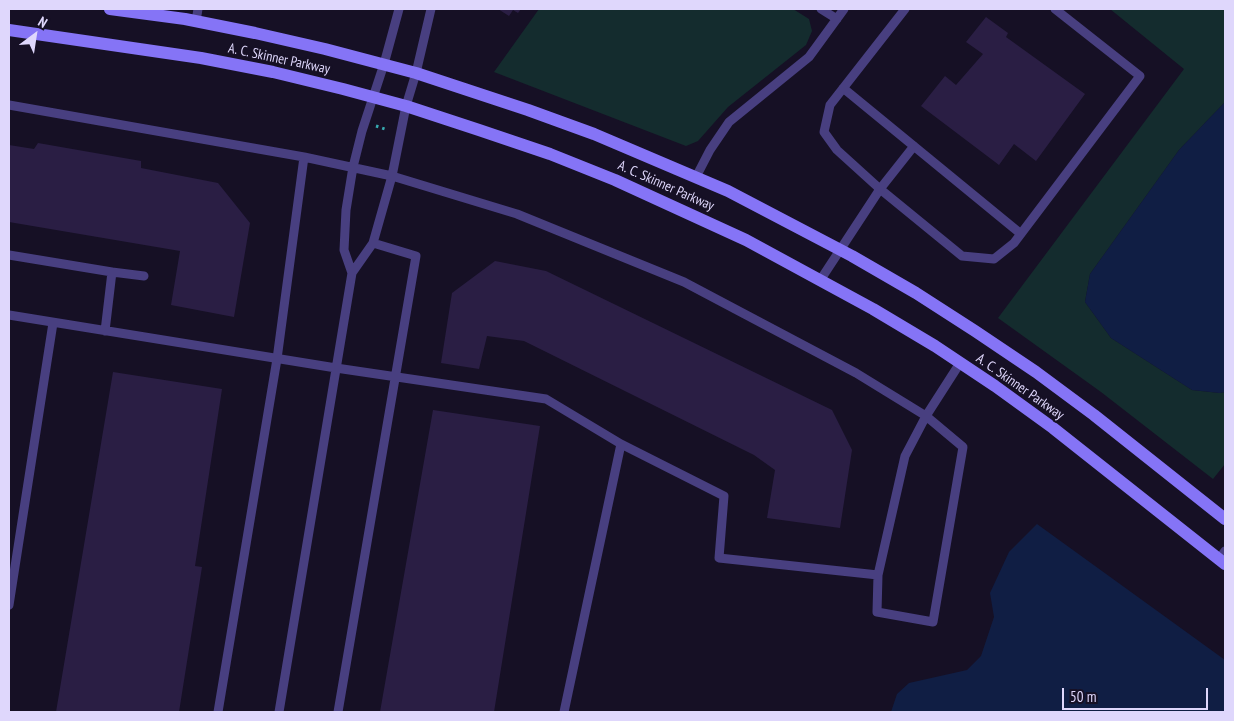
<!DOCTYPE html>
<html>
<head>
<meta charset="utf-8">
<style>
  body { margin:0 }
  #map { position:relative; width:1234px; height:721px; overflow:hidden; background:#161025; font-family:"PT Sans Narrow",sans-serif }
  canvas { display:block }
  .frame { position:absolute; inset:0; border:10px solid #dfd7fc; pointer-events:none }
  .north { position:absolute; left:10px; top:10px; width:50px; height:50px; -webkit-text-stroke:4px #161025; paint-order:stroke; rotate:31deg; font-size:14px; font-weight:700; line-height:20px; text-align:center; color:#dfd7fc }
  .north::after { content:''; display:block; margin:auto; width:18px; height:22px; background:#dfd7fc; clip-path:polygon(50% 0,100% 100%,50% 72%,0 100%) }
  .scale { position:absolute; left:1062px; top:688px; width:146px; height:22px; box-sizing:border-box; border:2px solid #dfd7fc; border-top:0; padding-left:6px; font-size:15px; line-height:18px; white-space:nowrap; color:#dfd7fc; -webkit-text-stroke:4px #161025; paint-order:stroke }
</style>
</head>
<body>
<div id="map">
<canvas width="1234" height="721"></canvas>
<div class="frame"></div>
<div class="north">N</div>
<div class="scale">50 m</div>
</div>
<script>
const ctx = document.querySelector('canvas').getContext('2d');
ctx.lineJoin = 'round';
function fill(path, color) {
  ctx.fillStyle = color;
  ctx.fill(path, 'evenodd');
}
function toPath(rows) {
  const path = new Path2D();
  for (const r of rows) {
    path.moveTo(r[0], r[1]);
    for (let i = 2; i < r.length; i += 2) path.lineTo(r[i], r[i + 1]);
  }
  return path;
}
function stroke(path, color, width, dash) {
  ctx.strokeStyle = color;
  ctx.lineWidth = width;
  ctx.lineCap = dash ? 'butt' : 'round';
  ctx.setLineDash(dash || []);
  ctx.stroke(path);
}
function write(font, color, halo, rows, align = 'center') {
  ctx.font = font + ' "PT Sans Narrow",sans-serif';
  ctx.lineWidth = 4.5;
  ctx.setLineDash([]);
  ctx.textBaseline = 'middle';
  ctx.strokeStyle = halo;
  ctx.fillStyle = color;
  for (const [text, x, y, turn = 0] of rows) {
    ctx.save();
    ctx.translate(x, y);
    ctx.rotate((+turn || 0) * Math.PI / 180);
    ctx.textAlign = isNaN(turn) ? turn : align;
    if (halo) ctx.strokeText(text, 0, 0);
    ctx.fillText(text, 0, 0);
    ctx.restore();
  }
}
fill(toPath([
  [539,9,793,9,809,19,812,31,806,45,728,107,698,141,686,146,494,72],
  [1110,9,1225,9,1225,102,1179,150,1090,274,1085,302,1111,338,1192,390,1220,393,1225,392,1225,464,1213,479,1101,392,998,318,1184,69]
]), '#142c2e');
fill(toPath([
  [1225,102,1225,392,1220,393,1192,390,1111,338,1085,302,1090,274,1179,150],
  [1037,524,1225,660,1225,712,891,712,897,694,909,683,967,670,981,656,994,617,990,593,1009,552]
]), '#101e44');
fill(toPath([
  [498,9,521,9,518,13,513,10,509,16],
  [986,17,1008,33,1006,37,1085,94,1036,161,1014,144,999,165,921,106,945,76,956,85,983,54,966,42],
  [38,143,141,161,141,168,218,183,250,223,234,317,171,305,180,251,9,222,9,145,34,149],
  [495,261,546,271,832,410,852,450,840,528,767,518,775,470,754,455,524,341,487,336,479,369,441,363,452,293],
  [113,372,222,389,195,566,202,567,179,712,56,712],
  [433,410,540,426,494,712,380,712]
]), '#2a1e44');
stroke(toPath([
  [376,126,385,129]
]), '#37aab0', 3, [2.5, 4]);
stroke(toPath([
  [821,9,837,19],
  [905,9,830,105,824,132,837,150,880,189,962,256,994,259,1014,243,1140,76,1055,9],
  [196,21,198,9],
  [843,88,1021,234],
  [9,105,304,157,277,359,218,712],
  [304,157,392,176,517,214,684,282,856,373,926,416,905,456,878,575],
  [696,177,710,150,729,122,809,57,844,9],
  [9,255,112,272,105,331],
  [112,272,144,276],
  [352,273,344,250,346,210,353,167,362,131,384,64,399,9],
  [821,279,880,189,914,146],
  [9,315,336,368,546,399,621,444],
  [1219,559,1225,551],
  [9,605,53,323],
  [279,712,352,273,373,243,392,176,406,106,416,73,431,9],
  [338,712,416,256,373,243],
  [564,712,621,444,724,496,719,558,878,575,877,612,933,622,963,447,926,416,960,363]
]), '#483f80', 9);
stroke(toPath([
  [110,9,185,19,255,33,325,49,416,73,528,110,594,134,728,191,852,256,916,293,975,331,1036,372,1094,415,1225,519],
  [9,30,201,58,273,72,343,89,406,106,479,130,550,154,615,180,746,240,873,309,935,346,995,386,1053,428,1225,564]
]), '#8574f6', 12);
write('14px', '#dfd7fc', '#161025', [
  ["A. C. Skinner Parkway",279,59,12],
  ["A. C. Skinner Parkway",666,186,24],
  ["A. C. Skinner Parkway",1020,387,35]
]);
</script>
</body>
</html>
